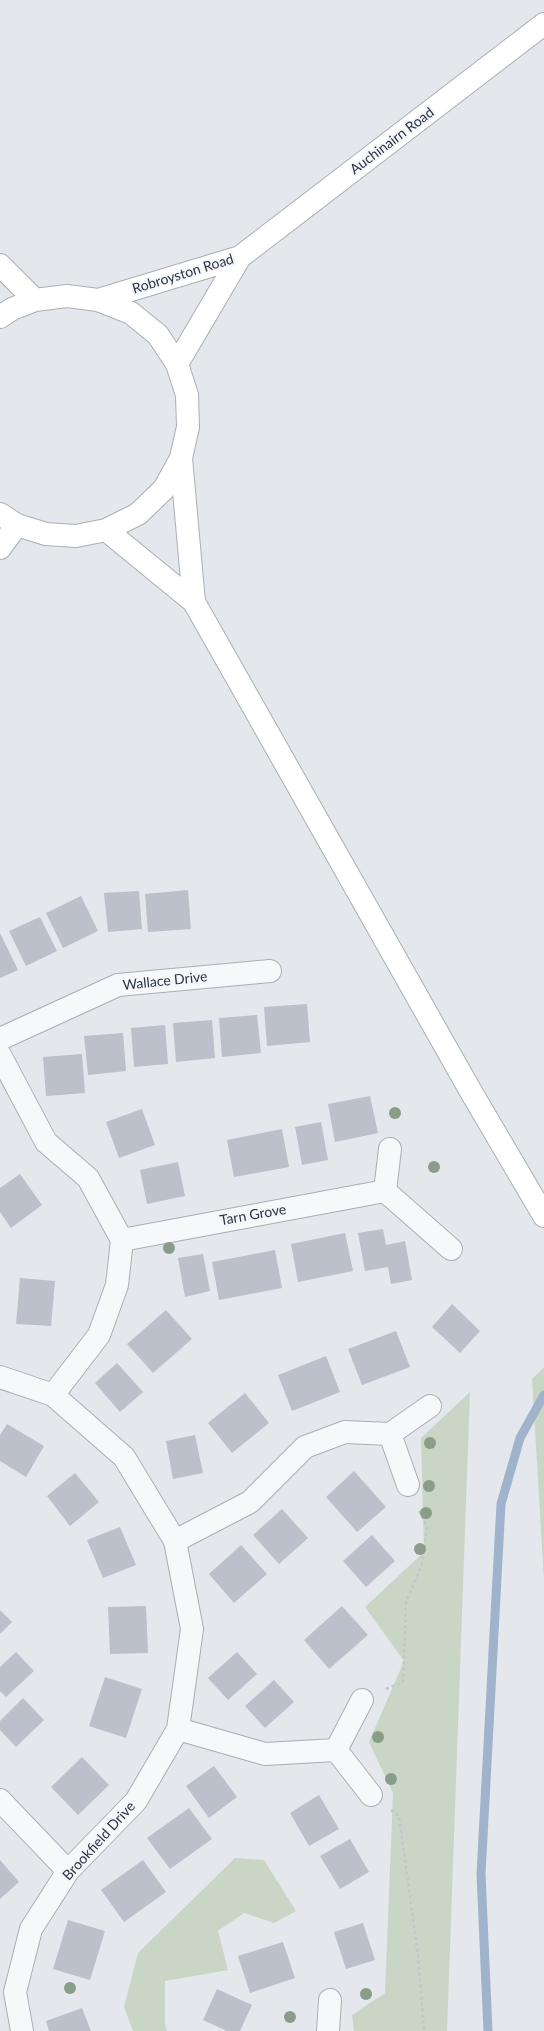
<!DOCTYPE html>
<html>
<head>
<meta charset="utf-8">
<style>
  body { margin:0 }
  canvas { display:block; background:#e4e7ec }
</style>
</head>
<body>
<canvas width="544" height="2031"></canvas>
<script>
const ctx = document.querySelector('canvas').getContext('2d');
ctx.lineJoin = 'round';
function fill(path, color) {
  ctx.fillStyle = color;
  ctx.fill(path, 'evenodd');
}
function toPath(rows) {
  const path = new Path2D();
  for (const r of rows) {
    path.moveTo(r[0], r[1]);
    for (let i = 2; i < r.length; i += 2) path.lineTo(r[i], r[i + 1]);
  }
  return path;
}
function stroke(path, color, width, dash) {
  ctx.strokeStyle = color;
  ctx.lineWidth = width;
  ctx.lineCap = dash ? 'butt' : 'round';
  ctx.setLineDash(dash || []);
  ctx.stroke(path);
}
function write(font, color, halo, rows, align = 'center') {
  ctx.font = font + ' Lato,sans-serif';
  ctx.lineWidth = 4;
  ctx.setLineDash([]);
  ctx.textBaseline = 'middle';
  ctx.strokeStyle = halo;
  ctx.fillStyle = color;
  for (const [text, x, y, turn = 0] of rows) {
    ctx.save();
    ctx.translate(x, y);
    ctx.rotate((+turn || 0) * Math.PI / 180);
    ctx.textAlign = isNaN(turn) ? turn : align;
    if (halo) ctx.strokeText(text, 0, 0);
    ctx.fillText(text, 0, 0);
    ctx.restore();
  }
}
fill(toPath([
  [544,1367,544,1581,532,1379],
  [470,1392,447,2031,354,2031,352,2015,385,1993,393,1793,369,1742,404,1661,365,1607,424,1552,421,1438],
  [235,1858,264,1860,296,1911,274,1923,244,1913,218,1931,228,1970,165,1981,165,2024,167,2031,133,2031,124,2007,138,1953]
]), '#c9d6c5');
stroke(toPath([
  [488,2031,481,1874,501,1504,520,1438,544,1395]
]), '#9fb4cc', 9);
fill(toPath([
  [188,890,191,929,148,932,145,894],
  [139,891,142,929,108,932,104,893],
  [81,896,98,931,63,948,46,913],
  [40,917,57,951,26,966,9,931],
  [0,933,18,970,0,978],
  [307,1004,310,1042,267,1046,264,1007],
  [257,1015,261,1053,222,1057,219,1018],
  [212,1020,215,1058,176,1062,173,1023],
  [165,1025,168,1064,134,1067,131,1028],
  [123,1033,126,1071,88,1075,84,1036],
  [82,1054,85,1093,46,1096,43,1057],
  [370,1096,378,1133,335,1142,328,1104],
  [142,1109,155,1145,119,1158,106,1122],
  [321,1122,328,1160,302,1165,295,1127],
  [282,1129,289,1167,234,1177,227,1140],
  [178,1162,185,1196,147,1204,140,1170],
  [20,1174,42,1205,11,1228,0,1212,0,1188],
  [383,1229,386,1245,405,1241,412,1280,391,1284,388,1267,365,1271,358,1233],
  [345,1233,353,1271,298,1282,291,1244],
  [275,1250,282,1288,219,1300,212,1262],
  [203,1254,210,1291,185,1297,178,1258],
  [20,1278,55,1281,51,1326,16,1324],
  [452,1304,480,1331,460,1353,432,1327],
  [166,1310,192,1339,153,1373,127,1344],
  [396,1331,410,1367,362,1385,348,1349],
  [326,1356,340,1392,292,1411,278,1375],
  [117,1363,143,1392,120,1412,95,1383],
  [245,1393,269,1423,232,1453,208,1423],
  [7,1424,44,1446,26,1477,0,1461,0,1435],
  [195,1435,203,1473,173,1479,166,1441],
  [354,1471,386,1507,357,1532,326,1497],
  [75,1473,99,1502,70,1526,47,1496],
  [282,1509,308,1538,279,1564,253,1535],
  [120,1527,136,1565,103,1578,87,1540],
  [372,1535,395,1561,366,1587,343,1561],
  [241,1545,267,1574,234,1603,209,1574],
  [146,1606,148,1653,110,1654,108,1607],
  [342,1606,368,1635,329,1669,304,1640],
  [0,1610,12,1622,0,1634],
  [16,1652,34,1671,6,1697,0,1691,0,1667],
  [237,1652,257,1674,228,1700,208,1678],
  [105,1677,142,1689,126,1738,89,1726],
  [274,1680,294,1702,265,1728,245,1706],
  [23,1698,44,1720,16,1747,0,1730,0,1721],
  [82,1757,109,1785,78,1815,51,1787],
  [214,1766,237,1797,209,1818,186,1786],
  [319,1795,339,1829,309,1846,290,1813],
  [189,1808,212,1839,170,1869,147,1838],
  [350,1839,369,1872,340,1889,320,1856],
  [0,1860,19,1882,0,1899],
  [143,1860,166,1892,124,1922,101,1890],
  [68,1920,105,1931,90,1980,53,1969],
  [363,1923,375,1960,346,1969,334,1932],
  [283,1942,295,1978,250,1993,238,1956],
  [217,1989,252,2005,240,2031,227,2031,203,2020],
  [82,2008,91,2031,49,2031,46,2021]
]), '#bbc0ca');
const street = toPath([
  [0,1039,118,985,270,971],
  [0,1055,46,1142,88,1178,122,1240,117,1285,99,1335,53,1395],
  [390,1149,385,1191,451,1249],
  [122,1240,385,1191],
  [0,1377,53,1395,124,1457,175,1541,192,1629,178,1729,136,1801,68,1871,31,1929,15,1992,22,2031],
  [408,1485,390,1434,430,1406],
  [175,1541,250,1502,305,1447,345,1432,390,1434],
  [362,1700,336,1750,371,1795],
  [178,1729,265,1754,336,1750],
  [0,1800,68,1871],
  [328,2031,330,2000]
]);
const secondary = toPath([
  [0,265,35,300],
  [98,300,240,257,544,24],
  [0,317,12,309,35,300,67,296,98,300,131,313,158,335,177,364,187,395,188,427,181,458,164,489,138,514,106,530,76,536,46,534,17,525,0,514],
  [177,364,240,257],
  [181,458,194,602],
  [106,530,194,602,470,1090,544,1216],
  [0,548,17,525]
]);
stroke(street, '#a9aeb7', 24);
stroke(secondary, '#a9aeb7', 24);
stroke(toPath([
  [386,1689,403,1682,406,1602,422,1564,427,1527,418,1508],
  [391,1810,399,1816,418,1956,424,2031]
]), '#c2c5cb', 2.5, [3, 3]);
stroke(street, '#f7f8fa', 22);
stroke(secondary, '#fff', 22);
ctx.fillStyle = '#899d89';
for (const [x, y] of [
  [395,1113],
  [434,1167],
  [169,1248],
  [430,1443],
  [429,1486],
  [426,1513],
  [420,1549],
  [378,1737],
  [391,1779],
  [70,1988],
  [366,1994],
  [290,2017]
]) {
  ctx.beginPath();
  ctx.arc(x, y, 6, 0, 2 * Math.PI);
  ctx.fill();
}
write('14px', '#2b3445', '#f4f6f9', [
  ["Auchinairn Road",392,141,-37],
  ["Robroyston Road",183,274,-17],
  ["Wallace Drive",165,981,-6],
  ["Tarn Grove",253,1215,-10],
  ["Brookfield Drive",99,1841,-48]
]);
</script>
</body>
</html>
